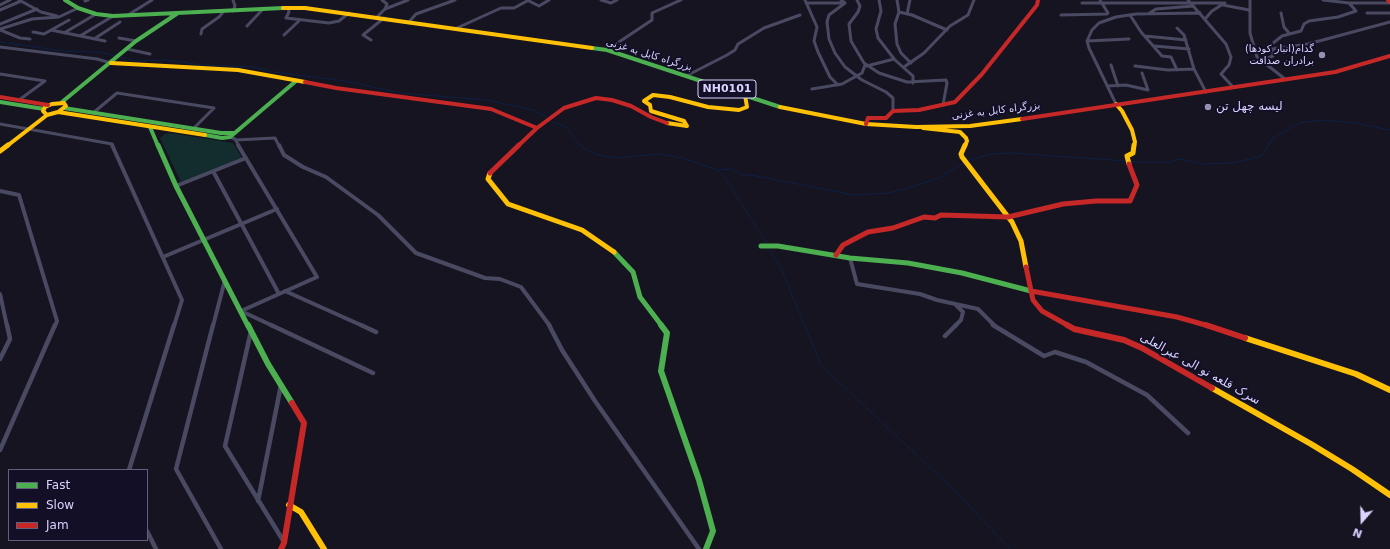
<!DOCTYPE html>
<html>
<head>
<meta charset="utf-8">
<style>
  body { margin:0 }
  #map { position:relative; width:1390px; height:549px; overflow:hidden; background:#161421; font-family:"DejaVu Sans",sans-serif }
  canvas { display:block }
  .legend { position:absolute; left:8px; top:469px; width:140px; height:72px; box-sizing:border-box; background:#130f26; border:1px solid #625e7d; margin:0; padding:5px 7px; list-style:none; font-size:12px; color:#d9d4ff }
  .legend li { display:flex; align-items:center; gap:8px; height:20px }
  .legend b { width:20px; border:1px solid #625e7d }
  .north { position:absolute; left:1342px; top:501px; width:40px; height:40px; -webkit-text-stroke:3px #130f26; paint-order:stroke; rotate:200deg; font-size:11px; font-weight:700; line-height:16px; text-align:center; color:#d9d4ff }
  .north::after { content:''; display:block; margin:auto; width:14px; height:18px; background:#d9d4ff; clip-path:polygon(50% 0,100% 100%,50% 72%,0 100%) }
</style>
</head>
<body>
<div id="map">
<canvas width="1390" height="549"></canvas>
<ul class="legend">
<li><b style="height:5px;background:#4caf50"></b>Fast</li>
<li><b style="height:5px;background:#ffc107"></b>Slow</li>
<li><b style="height:5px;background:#c62828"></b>Jam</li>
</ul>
<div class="north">N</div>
</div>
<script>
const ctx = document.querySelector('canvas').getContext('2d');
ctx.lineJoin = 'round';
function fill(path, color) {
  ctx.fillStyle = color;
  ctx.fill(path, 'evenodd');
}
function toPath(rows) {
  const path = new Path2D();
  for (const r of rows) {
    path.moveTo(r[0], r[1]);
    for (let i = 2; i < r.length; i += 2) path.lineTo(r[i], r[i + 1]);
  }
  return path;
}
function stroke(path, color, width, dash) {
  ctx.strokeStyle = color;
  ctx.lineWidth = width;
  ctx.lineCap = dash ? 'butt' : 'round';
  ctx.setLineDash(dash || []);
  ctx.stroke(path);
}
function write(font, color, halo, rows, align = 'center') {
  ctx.font = font + ' "DejaVu Sans","Noto Naskh Arabic",sans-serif';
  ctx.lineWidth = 4;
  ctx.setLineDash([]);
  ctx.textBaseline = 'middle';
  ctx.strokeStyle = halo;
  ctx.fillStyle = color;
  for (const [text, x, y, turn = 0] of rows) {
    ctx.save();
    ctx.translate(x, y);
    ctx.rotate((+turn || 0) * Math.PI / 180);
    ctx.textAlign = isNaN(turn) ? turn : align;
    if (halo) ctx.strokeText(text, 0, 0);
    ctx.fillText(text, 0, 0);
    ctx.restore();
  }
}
fill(toPath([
  [170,133,233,143,242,158,181,182,160,138,165,134]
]), '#132c2d');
stroke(toPath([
  [0,42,64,51,98,52,116,56],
  [119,57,135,61,167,60,202,65,255,67,274,72,345,81,400,93,486,100,534,110,548,118],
  [550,121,566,127,577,142,586,150,598,155,617,158,658,154,683,158,717,170,724,176,767,244],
  [967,161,991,154,1012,153,1127,161],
  [1130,162,1171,162,1180,159,1203,164,1233,163,1262,156,1272,139,1299,123,1321,120,1355,123,1390,130],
  [718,170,732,169,742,175,751,175,854,195,888,193,905,189,939,178,965,162],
  [769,249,780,266,821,365,957,493,1010,549]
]), '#0d2144', 1);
stroke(toPath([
  [19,0,41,12,57,16],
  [233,0,235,6,233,11],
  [527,0,539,6,549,0],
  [601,0,611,3,617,0],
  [805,0,817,27,814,41,818,52,830,77,838,85],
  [841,0,845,3,829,15,827,22,829,39,835,53,845,67,862,80,886,92,893,98,893,111],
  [857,0,860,6,858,12,849,24,851,41,864,63,879,73,907,82,946,80,947,83,943,105],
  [879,0,881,11,876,29,878,38,895,60,913,76,913,83],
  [897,0,899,12],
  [1188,0,1226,44,1231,57,1229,65,1221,74,1233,87],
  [1250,0,1250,33,1257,57,1285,79],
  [1323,0,1349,3],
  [85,1,88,0],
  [806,3,844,3],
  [1082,3,1225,3],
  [0,5,10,0],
  [1223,5,1249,10],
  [288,8,289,12,286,18,329,23,339,21,349,13],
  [385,9,408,0],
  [0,10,21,1],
  [1281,13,1284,27,1289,33],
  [1367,13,1390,13],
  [907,14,910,0],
  [1148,14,1156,9,1193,6],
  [128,15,152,0],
  [1061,15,1107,14,1108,13,1100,0],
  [1130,15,1141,32,1162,56,1171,57,1177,70],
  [377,17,385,9,387,4,382,0],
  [1205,19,1212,11,1223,4],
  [409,22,416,14,455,0],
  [0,24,37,9],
  [247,26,263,9],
  [457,28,501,8,514,8,529,0],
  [1177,28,1184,35,1194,69,1206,92],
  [0,29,32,19,59,17,78,8],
  [0,30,20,38,30,39],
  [51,30,105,41],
  [33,32,44,34,69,20],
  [64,33,96,14],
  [201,34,202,29,219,17,224,11],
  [284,35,300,20],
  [80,36,113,16],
  [1145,36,1186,40],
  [119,38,136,41],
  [94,39,120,22],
  [371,40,363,35,384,18],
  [1087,41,1129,39],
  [1154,46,1189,49],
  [0,47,97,59,111,63],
  [127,49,150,54],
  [1272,49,1308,44,1390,22],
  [607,50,652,20,652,13,681,0],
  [1261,61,1273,56,1273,51,1270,47,1272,44,1282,36,1301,31,1304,24,1309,21,1338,17,1356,11,1349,3,1390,3],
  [911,63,901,53,897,44,895,24,899,12,912,15,947,30],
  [1111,65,1118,86],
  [867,66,894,59],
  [1135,66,1168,70,1194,69],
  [904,67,924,53,950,26,968,15,974,0],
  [0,74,45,81,19,100],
  [686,76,727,55,735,50,738,44,764,28,800,15],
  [1107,86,1126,85,1148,90,1142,73],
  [812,89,842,84,862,73,865,65],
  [1116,104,1089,48,1087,41,1092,30,1099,23,1116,17,1136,14,1200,13],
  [93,113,117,93,214,108,193,129],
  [0,124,112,144,113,146],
  [230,137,235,139,239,146],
  [236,140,275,138,279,146]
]), '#4a4962', 3);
stroke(toPath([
  [112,145,182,300,174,326],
  [238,145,317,277,241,311],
  [279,145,284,155,303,167,326,177,378,215,416,253,485,278,500,279,521,287,550,326],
  [213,171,279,294],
  [176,186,246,158],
  [0,191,19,195,57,321,55,326],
  [163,257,277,209],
  [850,258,857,284,920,294,937,300,978,309,995,326],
  [285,291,363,326],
  [0,294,7,326],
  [241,311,273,326],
  [213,326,225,280],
  [955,326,961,320,963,312,956,305]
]), '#4a4962', 4);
stroke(toPath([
  [213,325,176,469,221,549],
  [271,325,373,373],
  [361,325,376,332],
  [549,325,562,350,595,401,699,549],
  [993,325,1044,356,1055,352,1086,362,1147,395,1188,433],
  [251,331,225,446,284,542],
  [945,336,956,325],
  [0,359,10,339,7,325],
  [0,450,55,325],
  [129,470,174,325],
  [258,501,281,385],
  [147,531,156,549]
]), '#4a4962', 4.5);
stroke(toPath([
  [65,0,78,8,96,14,113,16,283,8],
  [592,48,607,50,780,107],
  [0,102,44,109],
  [62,102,136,41,178,13],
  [64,108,221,133,235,133],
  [150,127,158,146],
  [205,135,222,138,230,137,296,81]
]), '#4caf50', 4);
stroke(toPath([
  [158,145,176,186,248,326],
  [761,246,778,246,850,258,908,263,962,273,1031,291],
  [614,252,633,272,640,297,662,326]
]), '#4caf50', 5);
stroke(toPath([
  [248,325,268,364,292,403],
  [661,325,667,333,661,371,699,480,713,531,706,549]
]), '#4caf50', 6);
stroke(toPath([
  [283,8,305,8,592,48],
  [111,63,238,70,305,82],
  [64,103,66,106,58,112,47,115,43,111,45,107,52,104,64,103],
  [1116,104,1122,111,1132,130,1135,142,1134,146],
  [780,107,866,124,916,127,970,126,1022,119],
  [58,112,205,135],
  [667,123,687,126,684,121,651,111,650,105,644,101,653,95,670,97,708,107,739,110,747,107,745,95],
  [923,128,960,132,966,138,967,141,965,146],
  [7,146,47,115]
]), '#ffc107', 4);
stroke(toPath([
  [965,145,961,154,962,157,1012,222,1021,241,1026,267],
  [0,151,8,145],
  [1129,164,1127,156,1133,153,1134,145],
  [490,173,488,179,508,204,582,230,614,252]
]), '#ffc107', 5);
stroke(toPath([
  [1245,338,1356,374,1390,390],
  [1212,388,1311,444,1352,469,1390,495],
  [289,505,301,512,324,549]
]), '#ffc107', 6);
stroke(toPath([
  [1388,0,1390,2],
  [305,82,336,88,491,109,537,128],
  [0,97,48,105],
  [1022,119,1335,72,1390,56],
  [866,124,868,118,886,118,893,111,919,110,955,102,982,74,1037,5,1038,0],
  [518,146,537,128,564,108,596,98,612,100,631,106,651,117,667,123]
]), '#c62828', 4);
stroke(toPath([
  [490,173,519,145],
  [836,255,843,245,868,232,893,228,924,217,935,218,941,215,1008,217,1063,204,1096,201,1130,201,1137,185,1129,164],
  [1026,267,1033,300,1042,311,1069,326],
  [1031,291,1177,317,1209,326]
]), '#c62828', 5);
stroke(toPath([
  [1067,325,1074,329,1124,340,1142,348,1212,388],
  [1206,325,1245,338],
  [281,549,284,543,304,423,292,403]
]), '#c62828', 6);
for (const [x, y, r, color] of [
  [1322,55,4,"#9591b1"],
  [1208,107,4,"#9591b1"]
]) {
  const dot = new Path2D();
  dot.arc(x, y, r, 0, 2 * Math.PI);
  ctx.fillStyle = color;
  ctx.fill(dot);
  stroke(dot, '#130f26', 1.5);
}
write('10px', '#d9d4ff', '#130f26', [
  ["(انبار کودها)گدام",1314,49],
  ["برادران صداقت",1314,61]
], 'right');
write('10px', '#d9d4ff', '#130f26', [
  ["بزرگراه کابل به غزنی",649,55,17],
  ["بزرگراه کابل به غزنی",996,111,-7]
]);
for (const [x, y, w] of [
  [727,89,58]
]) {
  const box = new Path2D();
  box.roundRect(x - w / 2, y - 9, w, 18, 3);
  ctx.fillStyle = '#130f26';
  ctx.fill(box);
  stroke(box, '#d9d4ff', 1);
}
write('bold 11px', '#d9d4ff', null, [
  ["NH0101",727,89]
]);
write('12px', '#d9d4ff', '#130f26', [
  ["لیسه چهل تن",1216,107]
], 'left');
write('12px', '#d9d4ff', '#130f26', [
  ["سرک قلعه نو الی عبرالعلی",1200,369,29]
]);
</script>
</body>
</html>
